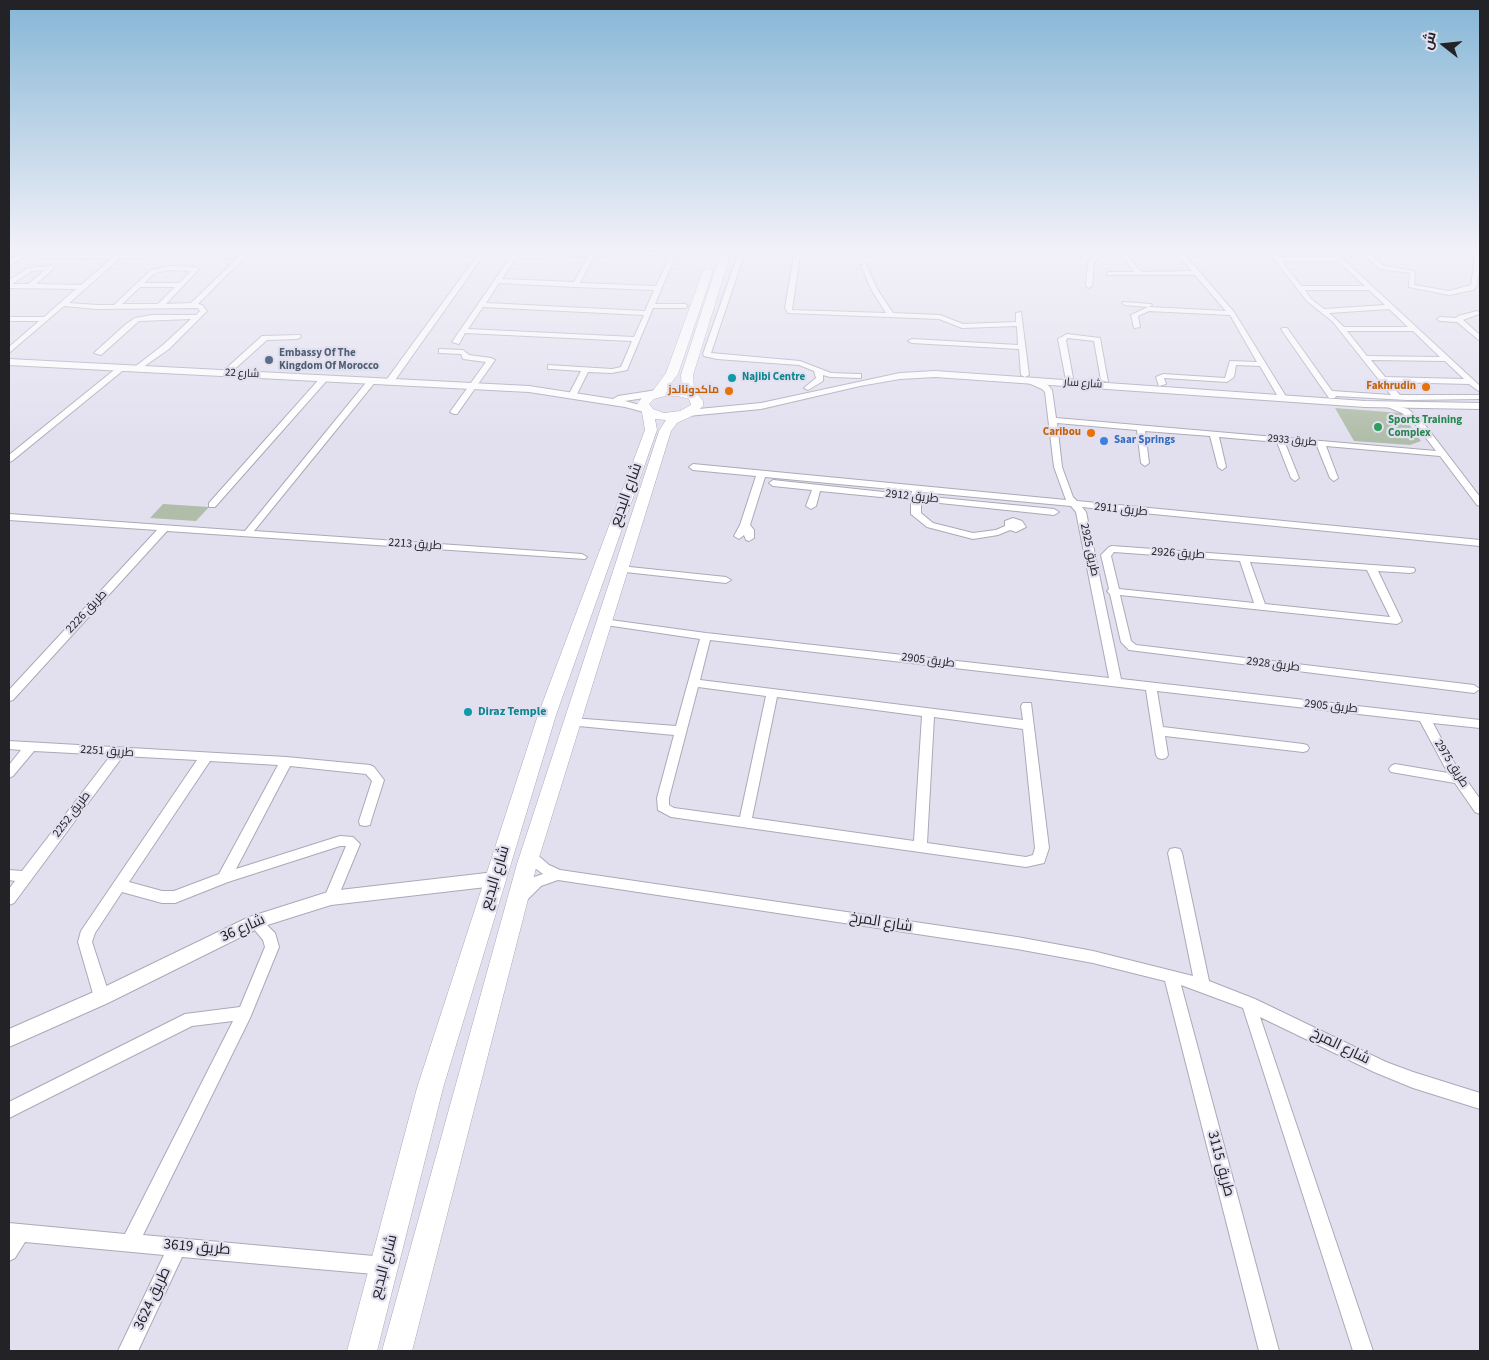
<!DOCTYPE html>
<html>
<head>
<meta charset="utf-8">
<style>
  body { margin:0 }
  #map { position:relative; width:1489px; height:1360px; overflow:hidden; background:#e2e0ef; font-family:"Source Sans 3",Cairo,sans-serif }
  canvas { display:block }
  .frame { position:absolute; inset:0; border:10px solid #222227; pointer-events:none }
  .north { position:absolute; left:1419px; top:20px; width:50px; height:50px; -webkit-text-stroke:4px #e2e0ef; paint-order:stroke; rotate:286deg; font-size:14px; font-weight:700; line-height:20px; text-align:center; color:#222227 }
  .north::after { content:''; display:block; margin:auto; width:18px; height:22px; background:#222227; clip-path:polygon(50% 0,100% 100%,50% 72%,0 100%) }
</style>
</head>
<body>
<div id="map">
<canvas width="1489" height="1360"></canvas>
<div class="frame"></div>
<div class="north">ش</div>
</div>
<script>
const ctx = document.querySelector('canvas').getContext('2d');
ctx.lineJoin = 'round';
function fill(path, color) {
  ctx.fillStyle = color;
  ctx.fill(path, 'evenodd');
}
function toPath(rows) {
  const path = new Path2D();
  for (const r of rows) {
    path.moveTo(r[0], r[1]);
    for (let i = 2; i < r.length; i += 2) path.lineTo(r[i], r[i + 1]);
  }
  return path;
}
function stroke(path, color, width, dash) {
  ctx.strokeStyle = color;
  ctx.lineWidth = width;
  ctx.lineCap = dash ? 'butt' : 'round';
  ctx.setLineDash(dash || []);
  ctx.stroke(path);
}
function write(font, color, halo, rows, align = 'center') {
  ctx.font = font + ' "Source Sans 3",Cairo,sans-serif';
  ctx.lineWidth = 4.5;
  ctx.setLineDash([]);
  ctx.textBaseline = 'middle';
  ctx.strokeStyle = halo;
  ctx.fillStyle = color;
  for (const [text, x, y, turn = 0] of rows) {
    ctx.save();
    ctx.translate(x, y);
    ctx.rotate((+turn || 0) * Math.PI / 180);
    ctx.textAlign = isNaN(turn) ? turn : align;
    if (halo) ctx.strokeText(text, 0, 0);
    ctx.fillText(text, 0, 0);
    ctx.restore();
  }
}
fill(toPath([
  [1335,408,1401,413,1421,441,1410,445,1354,441],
  [163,504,209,507,196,521,150,518]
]), '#b0bda8');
const minor = toPath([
  [36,249,43,249,37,254,138,255,146,254,152,249,159,249,148,257,119,259,69,303,97,305,114,305,151,270,169,266,196,267,199,269,166,304,191,303,247,249,253,249,198,304,202,305,207,311,169,349,139,370,136,370,136,366,163,345,191,319,139,321,101,355,94,353,126,324,135,318,152,315,196,315,200,311,198,308,97,309,64,306,9,353,9,347,39,321,9,321,9,317,44,317,76,289,9,288,9,280,28,268,51,266,54,268,53,269,36,284,81,285,111,259,29,257,29,255,36,249],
  [45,270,28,284,12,284,32,271,45,270],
  [169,270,191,271,179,283,144,283,155,273,169,270],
  [140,287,175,287,158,304,122,304,140,287],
  [189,249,195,249,193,252,194,253,234,253,237,255,234,257,193,257,186,253,189,249],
  [482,249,488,249,393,383,387,383,387,379,482,249],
  [516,249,521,250,518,254,662,252,675,257,655,304,685,304,688,306,685,308,653,308,627,370,612,373,588,372,575,398,569,398,568,396,581,371,551,369,548,369,548,365,612,369,621,367,632,341,465,333,459,344,452,342,516,249],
  [659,255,669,258,656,286,580,283,594,256,659,255],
  [588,256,574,282,502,279,516,258,588,256],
  [499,283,576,287,654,290,645,311,486,303,499,283],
  [483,307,644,315,634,337,468,329,483,307],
  [740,249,746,249,711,353,800,361,831,373,858,374,861,374,861,378,830,377,823,375,823,381,808,390,804,388,816,378,814,371,799,365,717,359,704,356,703,354,740,249],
  [764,249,770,249,764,256,761,254,764,249],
  [795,249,801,249,792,310,886,313,871,289,861,265,866,264,877,289,893,313,940,315,963,324,1016,322,1016,313,1021,312,1029,375,1025,377,1021,375,1019,349,912,343,908,341,912,339,1018,345,1017,326,962,328,939,319,788,313,785,308,795,249],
  [1051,249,1100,249,1110,251,1117,249,1180,249,1234,312,1287,398,1280,400,1260,366,1236,365,1234,377,1227,382,1164,378,1166,384,1159,386,1156,377,1163,374,1225,378,1230,361,1257,362,1230,315,1149,311,1138,316,1140,327,1134,328,1131,315,1148,307,1125,305,1122,303,1123,302,1151,304,1152,305,1149,307,1226,311,1195,275,1107,275,1107,273,1109,272,1134,272,1119,252,1101,256,1094,262,1092,286,1089,288,1086,286,1088,261,1097,254,1101,253,1054,251,1051,249],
  [1174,251,1192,271,1141,272,1125,252,1174,251],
  [1266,249,1272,249,1279,257,1334,257,1328,251,1333,250,1480,386,1480,392,1469,384,1388,382,1400,395,1480,395,1480,399,1407,400,1336,396,1335,398,1329,398,1281,329,1283,328,1287,328,1332,391,1391,395,1333,322,1307,301,1270,254,1233,254,1230,252,1233,250,1267,250,1266,249],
  [1282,261,1338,261,1365,286,1301,286,1282,261],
  [1305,290,1369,290,1385,305,1324,309,1311,299,1305,290],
  [1389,309,1408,327,1344,327,1329,313,1389,309],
  [1347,331,1413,331,1440,357,1367,356,1347,331],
  [1371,360,1445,361,1464,379,1385,377,1371,360],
  [1357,249,1364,249,1384,266,1415,271,1414,285,1449,291,1471,285,1475,259,1468,249,1474,249,1480,258,1477,286,1473,290,1449,295,1409,287,1410,273,1380,269,1357,249],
  [25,251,27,252,27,254,9,256,9,252,25,251],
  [1477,311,1479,312,1479,314,1463,320,1480,335,1480,341,1457,322,1440,321,1437,319,1440,317,1456,318,1458,316,1477,311],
  [1067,334,1100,338,1108,382,1101,380,1094,341,1068,338,1066,340,1073,378,1066,380,1058,339,1067,334],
  [300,335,301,337,297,339,267,340,228,375,221,373,262,336,300,335],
  [439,349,463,350,469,355,491,358,495,360,457,414,454,414,450,412,486,362,463,359,461,354,439,353,439,349],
  [119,366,126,368,12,461,9,462,9,455,119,366],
  [322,376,329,378,215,507,209,507,209,503,322,376],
  [1026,378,1032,378,1048,385,1052,390,1056,418,1436,451,1416,425,1402,413,1385,406,1389,404,1408,409,1422,421,1480,497,1480,506,1477,505,1440,456,1326,446,1338,478,1334,481,1330,478,1317,446,1285,443,1299,478,1295,481,1291,478,1277,442,1219,437,1226,467,1222,470,1218,467,1210,436,1145,431,1149,463,1145,466,1141,463,1137,430,1057,423,1062,467,1073,497,1077,501,1480,540,1480,546,1082,507,1086,512,1121,679,1480,720,1480,728,1433,723,1453,761,1480,799,1480,814,1475,812,1455,783,1391,772,1389,769,1391,766,1395,764,1448,773,1420,721,1157,691,1163,727,1303,744,1307,745,1309,748,1307,751,1303,752,1165,736,1168,755,1166,758,1162,759,1158,758,1156,755,1146,690,710,640,700,680,1023,720,1021,706,1023,703,1031,703,1049,848,1044,863,1026,867,671,817,658,810,657,798,674,735,568,725,566,722,568,719,572,718,676,726,700,639,599,624,598,622,603,619,706,633,1109,678,1076,512,1071,506,921,492,921,496,1054,509,1059,512,1054,515,921,501,921,513,933,523,973,533,996,530,1005,526,1005,521,1013,518,1022,521,1026,527,1016,532,1010,530,998,535,973,539,927,527,911,514,911,500,820,491,816,506,811,509,806,506,812,490,773,486,769,483,773,480,911,495,912,491,765,477,750,525,754,530,754,538,749,541,746,540,744,535,739,539,734,536,740,525,756,476,693,470,689,467,693,464,1066,500,1054,467,1045,392,1042,389,1026,382,1026,378],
  [698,687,766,696,740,817,674,808,669,805,669,798,698,687],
  [777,697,922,716,914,841,752,818,777,697],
  [934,717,1023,729,1035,848,1033,855,1026,857,927,843,934,717],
  [369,379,376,381,254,531,582,554,587,557,585,559,167,531,13,700,9,701,9,690,157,530,9,520,9,514,245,531,369,379],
  [1112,546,1414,568,1415,570,1414,572,1410,573,1378,571,1402,621,1397,624,1120,595,1131,641,1136,645,1474,685,1480,689,1474,693,1129,650,1121,642,1110,594,1107,591,1109,589,1101,555,1109,547,1112,546],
  [1114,552,1240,561,1254,603,1119,589,1111,556,1114,552],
  [1250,562,1367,570,1390,617,1265,604,1250,562],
  [620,566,726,577,731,580,726,583,616,571,615,569,616,567,620,566],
  [9,741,286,757,370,765,374,767,384,780,371,821,370,825,365,826,360,825,359,821,372,781,366,774,290,766,236,869,340,836,353,837,360,844,336,902,331,904,326,902,324,898,346,846,340,846,228,882,175,903,162,903,122,892,95,933,92,942,110,997,107,1002,102,1004,97,1002,94,997,78,942,81,931,197,760,123,756,14,903,9,905,9,889,15,881,9,880,9,870,22,871,111,755,34,751,13,776,9,778,9,765,21,750,9,749,9,741],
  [210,761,278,765,219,874,174,891,162,891,129,882,210,761],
  [1175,848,1180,849,1182,853,1209,981,1255,999,1386,1062,1413,1072,1480,1093,1480,1109,1413,1088,1374,1072,1260,1017,1373,1351,1353,1351,1243,1008,1181,985,1279,1351,1259,1351,1165,981,1093,963,1017,949,558,880,541,886,527,900,522,902,517,900,515,896,531,878,543,874,524,860,522,856,524,852,529,851,534,852,549,865,560,870,1017,937,1093,951,1193,976,1168,853,1170,849,1175,848],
  [255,916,260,918,275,933,279,947,250,1018,143,1235,385,1257,391,1260,394,1266,391,1272,385,1275,182,1257,138,1351,118,1351,164,1255,25,1242,15,1258,9,1261,9,1223,125,1234,233,1021,192,1026,9,1118,9,1102,185,1014,240,1007,265,947,263,940,248,922,250,918,255,916]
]);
const tertiary = toPath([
  [28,249,37,249,9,266,9,261,28,249],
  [9,359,529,386,613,399,618,396,657,390,662,393,657,396,625,401,647,407,647,411,644,412,625,407,529,392,9,365,9,359],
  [935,371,1365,401,1480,403,1480,409,1365,407,935,377,900,379,860,386,761,409,688,416,683,413,688,410,761,403,900,373,935,371],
  [495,872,501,874,503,879,501,884,495,886,331,905,261,927,108,1003,9,1047,9,1029,96,991,249,917,331,891,495,872]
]);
const primary = toPath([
  [722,249,732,249,693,375,694,389,703,401,703,406,692,416,677,423,671,431,537,864,412,1351,382,1351,517,864,659,431,666,420,655,419,657,430,556,715,443,1088,377,1351,347,1351,417,1088,538,715,645,430,642,412,637,404,646,393,652,392,666,373,703,271,708,268,713,271,678,374,667,388,682,389,681,375,722,249],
  [665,396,678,396,689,399,691,405,680,411,664,413,653,409,649,404,654,399,665,396]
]);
stroke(minor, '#aba9b7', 2);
stroke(tertiary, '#aba9b7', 2);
stroke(primary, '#aba9b7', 1);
fill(minor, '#fff');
fill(tertiary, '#fff');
fill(primary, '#fff');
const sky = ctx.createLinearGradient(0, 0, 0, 439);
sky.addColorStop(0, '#85b6d6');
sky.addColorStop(0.57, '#f2f1f8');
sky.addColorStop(1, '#f2f1f800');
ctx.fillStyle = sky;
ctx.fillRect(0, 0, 1489, 439);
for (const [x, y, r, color] of [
  [269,360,5,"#5c6f8a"],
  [732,378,5,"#0f9aa8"],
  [1426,387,5,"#e8710a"],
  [729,391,5,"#e8710a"],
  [1378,427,5,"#2e9e5b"],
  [1091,433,5,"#e8710a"],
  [1104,441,5,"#3f7fe0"],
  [468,712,5,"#0f9aa8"]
]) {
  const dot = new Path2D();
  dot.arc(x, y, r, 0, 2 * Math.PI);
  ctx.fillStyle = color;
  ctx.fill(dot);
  stroke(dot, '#e2e0ef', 2);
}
write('bold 11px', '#4e5e75', '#e2e0ef', [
  ["Embassy Of The",279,354],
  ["Kingdom Of Morocco",279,367]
], 'left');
write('11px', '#222227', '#e2e0ef', [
  ["شارع 22",242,374,3],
  ["شارع سار",1083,384,4],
  ["طريق 2933",1292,441,5]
]);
write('bold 11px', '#0d838f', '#e2e0ef', [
  ["Najibi Centre",742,378]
], 'left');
write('bold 11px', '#c56008', '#e2e0ef', [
  ["Fakhrudin",1416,387],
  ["ماكدونالدز",719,391],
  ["Caribou",1081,433]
], 'right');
write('bold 11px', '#27864d', '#e2e0ef', [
  ["Sports Training",1388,421],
  ["Complex",1388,434]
], 'left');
write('bold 11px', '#366cbe', '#e2e0ef', [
  ["Saar Springs",1114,441]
], 'left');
write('12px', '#222227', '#e2e0ef', [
  ["طريق 2912",912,497,6],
  ["طريق 2911",1121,510,6],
  ["طريق 2213",415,545,4],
  ["طريق 2925",1089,550,78],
  ["طريق 2926",1178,554,4],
  ["طريق 2226",87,612,-47],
  ["طريق 2905",928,661,7],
  ["طريق 2928",1273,665,7],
  ["طريق 2905",1331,707,6],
  ["طريق 2251",107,752,4],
  ["طريق 2975",1451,764,58],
  ["طريق 2252",72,815,-53]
]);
write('bold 12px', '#0d838f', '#e2e0ef', [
  ["Diraz Temple",478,712]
], 'left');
write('15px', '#222227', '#e2e0ef', [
  ["شارع البديع",627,495,-70],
  ["شارع البديع",496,878,-73],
  ["شارع المرخ",881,923,9],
  ["شارع 36",243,929,-24],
  ["شارع المرخ",1340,1047,26],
  ["طريق 3115",1220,1164,75],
  ["طريق 3619",197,1248,5],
  ["شارع البديع",385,1267,-75],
  ["طريق 3624",153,1299,-65]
]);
</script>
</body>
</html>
